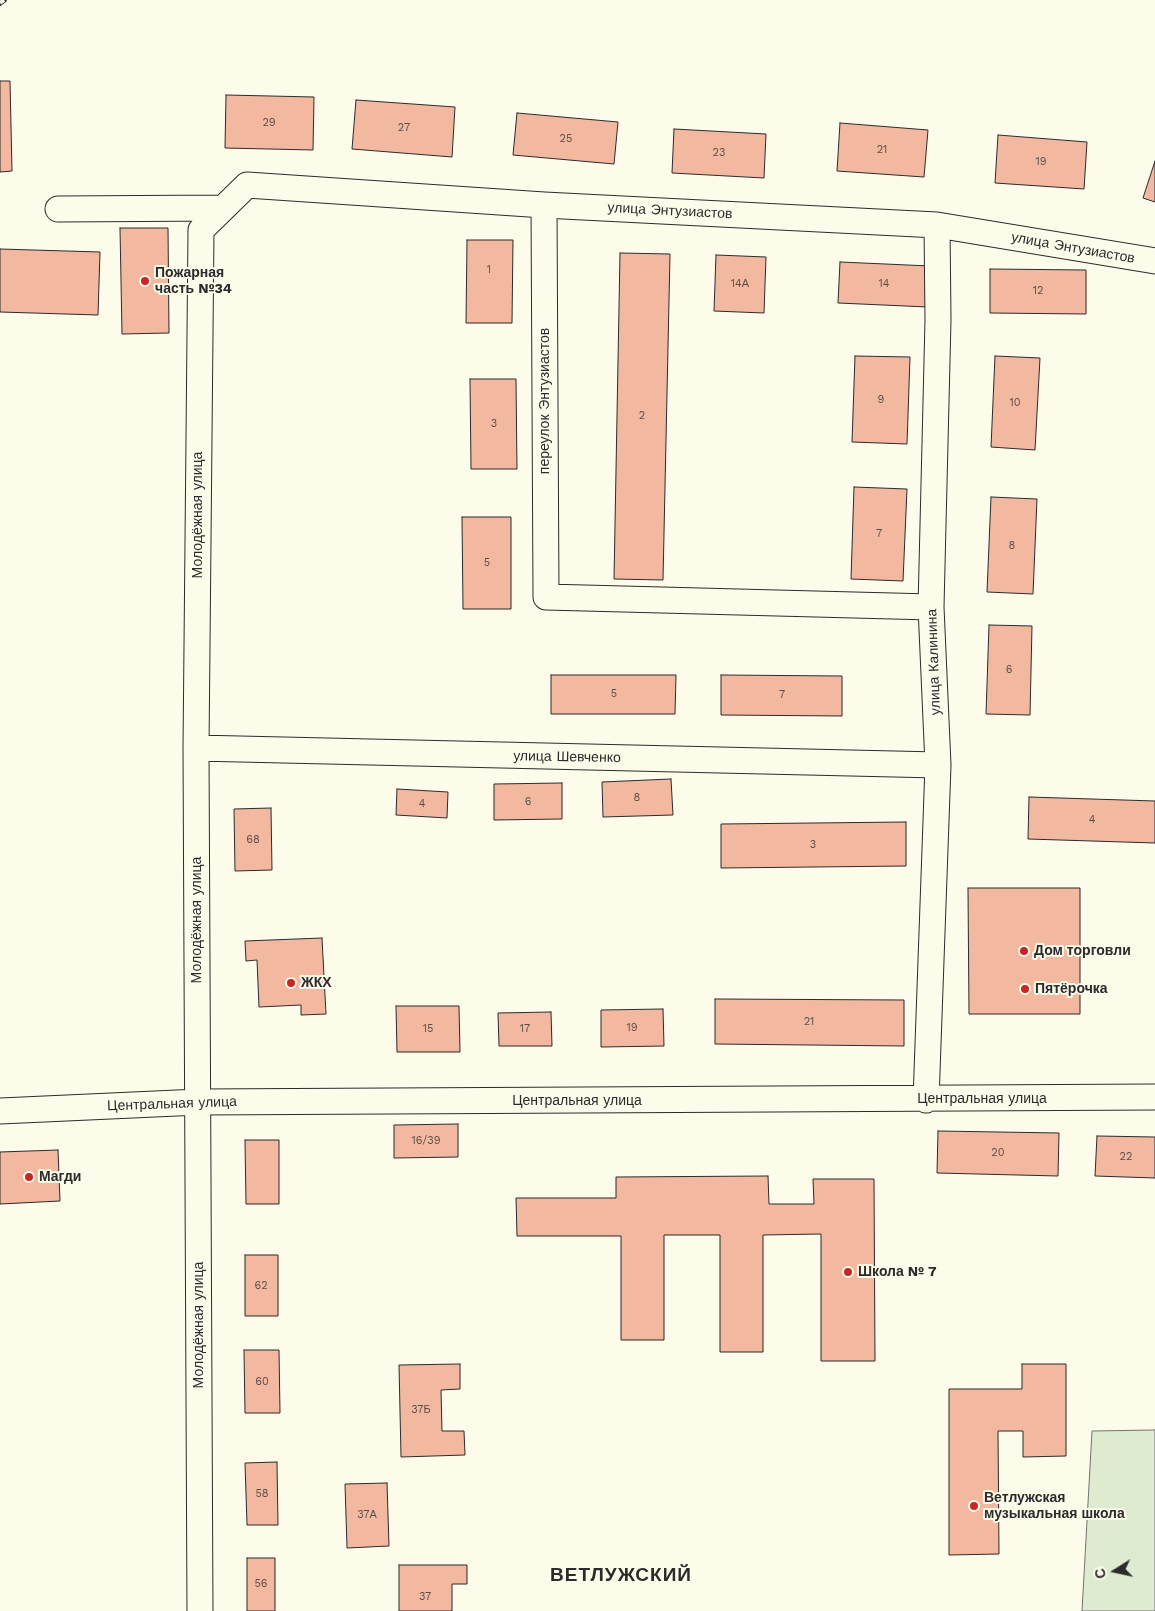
<!DOCTYPE html>
<html>
<head>
<meta charset="utf-8">
<style>
  body { margin:0 }
  #map { position:relative; width:1155px; height:1611px; overflow:hidden; background:#fdfbea; font-family:"Work Sans",sans-serif }
  canvas { display:block }
  .north { position:absolute; left:1090px; top:1546px; width:50px; height:50px; -webkit-text-stroke:4px #fdfbea; paint-order:stroke; rotate:260deg; font-size:14px; font-weight:700; line-height:20px; text-align:center; color:#2b2b2b }
  .north::after { content:''; display:block; margin:auto; width:18px; height:22px; background:#2b2b2b; clip-path:polygon(50% 0,100% 100%,50% 72%,0 100%) }
</style>
</head>
<body>
<div id="map">
<canvas width="1155" height="1611"></canvas>
<div class="north">С</div>
</div>
<script>
const ctx = document.querySelector('canvas').getContext('2d');
ctx.lineJoin = 'round';
function fill(path, color) {
  ctx.fillStyle = color;
  ctx.fill(path, 'evenodd');
}
function toPath(rows) {
  const path = new Path2D();
  for (const r of rows) {
    path.moveTo(r[0], r[1]);
    for (let i = 2; i < r.length; i += 2) path.lineTo(r[i], r[i + 1]);
  }
  return path;
}
function stroke(path, color, width, dash) {
  ctx.strokeStyle = color;
  ctx.lineWidth = width;
  ctx.lineCap = dash ? 'butt' : 'round';
  ctx.setLineDash(dash || []);
  ctx.stroke(path);
}
function write(font, color, halo, rows, align = 'center') {
  ctx.font = font + ' "Work Sans",sans-serif';
  ctx.lineWidth = 4;
  ctx.setLineDash([]);
  ctx.textBaseline = 'middle';
  ctx.strokeStyle = halo;
  ctx.fillStyle = color;
  for (const [text, x, y, turn = 0] of rows) {
    ctx.save();
    ctx.translate(x, y);
    ctx.rotate((+turn || 0) * Math.PI / 180);
    ctx.textAlign = isNaN(turn) ? turn : align;
    if (halo) ctx.strokeText(text, 0, 0);
    ctx.fillText(text, 0, 0);
    ctx.restore();
  }
}
const green = toPath([
  [1155,1430,1155,1611,1082,1611,1092,1431,1155,1430]
]);
fill(green, '#deebd1');
stroke(green, '#74746e', 1);
const building = toPath([
  [0,81,10,81,12,171,0,172,0,81],
  [226,95,314,97,313,150,225,148,226,95],
  [356,100,455,107,452,157,352,149,356,100],
  [517,113,618,122,614,164,513,155,517,113],
  [840,123,928,130,924,177,837,171,840,123],
  [674,129,766,134,764,178,672,173,674,129],
  [998,135,1087,142,1084,189,995,183,998,135],
  [1155,161,1155,202,1143,198,1155,161],
  [120,228,168,228,169,333,122,334,120,228],
  [467,240,513,240,512,323,466,323,467,240],
  [0,249,100,252,98,315,0,312,0,249],
  [620,253,670,254,663,580,614,579,620,253],
  [716,255,766,257,764,313,714,311,716,255],
  [840,262,930,266,928,307,838,303,840,262],
  [990,269,1086,270,1086,314,990,313,990,269],
  [855,356,910,357,907,444,852,442,855,356],
  [995,356,1040,358,1035,450,991,447,995,356],
  [470,379,516,379,517,469,471,469,470,379],
  [854,487,907,489,903,581,851,579,854,487],
  [991,497,1037,499,1033,594,987,592,991,497],
  [462,517,511,517,511,609,463,609,462,517],
  [989,625,1032,626,1030,715,986,714,989,625],
  [551,675,676,675,675,714,551,714,551,675],
  [721,675,842,676,842,716,721,715,721,675],
  [671,779,673,815,603,817,602,782,671,779],
  [562,783,562,819,494,820,494,784,562,783],
  [397,789,448,792,447,818,396,815,397,789],
  [1029,797,1155,801,1155,843,1028,839,1029,797],
  [271,808,272,870,235,871,234,809,271,808],
  [906,822,906,866,721,868,721,824,906,822],
  [968,888,1080,888,1080,1014,969,1014,968,888],
  [322,938,326,1014,301,1015,301,1005,259,1007,257,960,246,961,245,941,322,938],
  [715,999,904,1000,904,1046,715,1044,715,999],
  [396,1006,459,1006,460,1052,397,1052,396,1006],
  [663,1009,664,1046,601,1047,601,1010,663,1009],
  [551,1012,552,1046,499,1046,498,1013,551,1012],
  [458,1124,458,1157,394,1158,394,1125,458,1124],
  [938,1131,1059,1133,1058,1176,937,1173,938,1131],
  [1097,1136,1155,1137,1155,1178,1095,1176,1097,1136],
  [245,1140,279,1140,279,1204,246,1204,245,1140],
  [58,1150,60,1201,0,1204,0,1152,58,1150],
  [768,1176,769,1204,814,1204,813,1179,874,1179,875,1361,821,1361,821,1234,763,1235,763,1352,720,1352,720,1235,664,1235,664,1340,621,1340,621,1236,517,1236,516,1198,616,1198,616,1177,768,1176],
  [245,1255,278,1255,278,1316,245,1316,245,1255],
  [244,1350,279,1350,280,1413,245,1413,244,1350],
  [460,1364,460,1389,441,1390,442,1431,464,1431,465,1455,401,1457,399,1365,460,1364],
  [1022,1364,1066,1364,1066,1456,1023,1457,1023,1431,998,1431,999,1554,949,1555,949,1389,1022,1389,1022,1364],
  [277,1462,278,1525,247,1525,245,1463,277,1462],
  [387,1483,389,1546,347,1548,345,1484,387,1483],
  [247,1558,275,1558,275,1611,247,1611,247,1558],
  [399,1565,467,1565,467,1584,452,1584,452,1611,399,1611,399,1565]
]);
fill(building, '#f2b8a0');
stroke(building, '#2b2b2b', 1);
const minor = toPath([
  [544,205,546,597,931,607],
  [58,209,222,208],
  [196,748,938,765],
  [926,1100,938,765,931,607,938,320,937,225],
  [0,1111,199,1102,1155,1097],
  [200,1611,196,748,201,230,247,185,544,205,937,225,1155,261]
]);
stroke(minor, '#2b2b2b', 27);
stroke(minor, '#fdfbea', 25);
const rail = toPath([
  [0,3,4,0]
]);
stroke(rail, '#2b2b2b', 5.5);
stroke(rail, '#fdfbea', 4, [11]);
for (const [x, y, r, color] of [
  [145,281,5,"#c62828"],
  [1024,951,5,"#c62828"],
  [291,983,5,"#c62828"],
  [1025,989,5,"#c62828"],
  [29,1177,5,"#c62828"],
  [848,1272,5,"#c62828"],
  [974,1506,5,"#c62828"]
]) {
  const dot = new Path2D();
  dot.arc(x, y, r, 0, 2 * Math.PI);
  ctx.fillStyle = color;
  ctx.fill(dot);
  stroke(dot, '#fdfbea', 2);
}
write('11px', '#5d4e48', null, [
  ["29",269,123],
  ["27",404,128],
  ["25",566,139],
  ["21",882,150],
  ["23",719,153],
  ["19",1041,162],
  ["1",489,270],
  ["14А",740,284],
  ["14",884,284],
  ["12",1038,291],
  ["9",881,400],
  ["10",1015,403],
  ["2",642,416],
  ["3",494,424],
  ["7",879,534],
  ["8",1012,546],
  ["5",487,563],
  ["6",1009,670],
  ["5",614,694],
  ["7",782,695],
  ["8",637,798],
  ["6",528,802],
  ["4",422,804],
  ["4",1092,820],
  ["68",253,840],
  ["3",813,845],
  ["21",809,1022],
  ["19",632,1028],
  ["15",428,1029],
  ["17",525,1029],
  ["16/39",426,1141],
  ["20",998,1153],
  ["22",1126,1157],
  ["62",261,1286],
  ["60",262,1382],
  ["37Б",421,1410],
  ["58",262,1494],
  ["37А",367,1515],
  ["56",261,1584],
  ["37",425,1597]
]);
write('14px', '#2b2b2b', '#fdfbea', [
  ["улица Энтузиастов",670,211,3],
  ["улица Энтузиастов",1073,248,10],
  ["переулок Энтузиастов",545,401,-90],
  ["Молодёжная улица",198,515,-90],
  ["улица Калинина",934,662,-92],
  ["улица Шевченко",567,757,1],
  ["Молодёжная улица",197,920,-90],
  ["Центральная улица",982,1099],
  ["Центральная улица",577,1101],
  ["Центральная улица",172,1104,-2],
  ["Молодёжная улица",199,1325,-90]
]);
write('bold 14px', '#2b2b2b', '#fdfbea', [
  ["Пожарная",155,273],
  ["часть №34",155,289],
  ["Дом торговли",1034,951],
  ["ЖКХ",301,983],
  ["Пятёрочка",1035,989],
  ["Магди",39,1177],
  ["Школа № 7",858,1272],
  ["Ветлужская",984,1498],
  ["музыкальная школа",984,1514]
], 'left');
ctx.letterSpacing = '1px';
write('bold 19px', '#2b2b2b', '#fdfbea', [
  ["ВЕТЛУЖСКИЙ",621,1575]
]);
ctx.letterSpacing = '0px';
</script>
</body>
</html>
